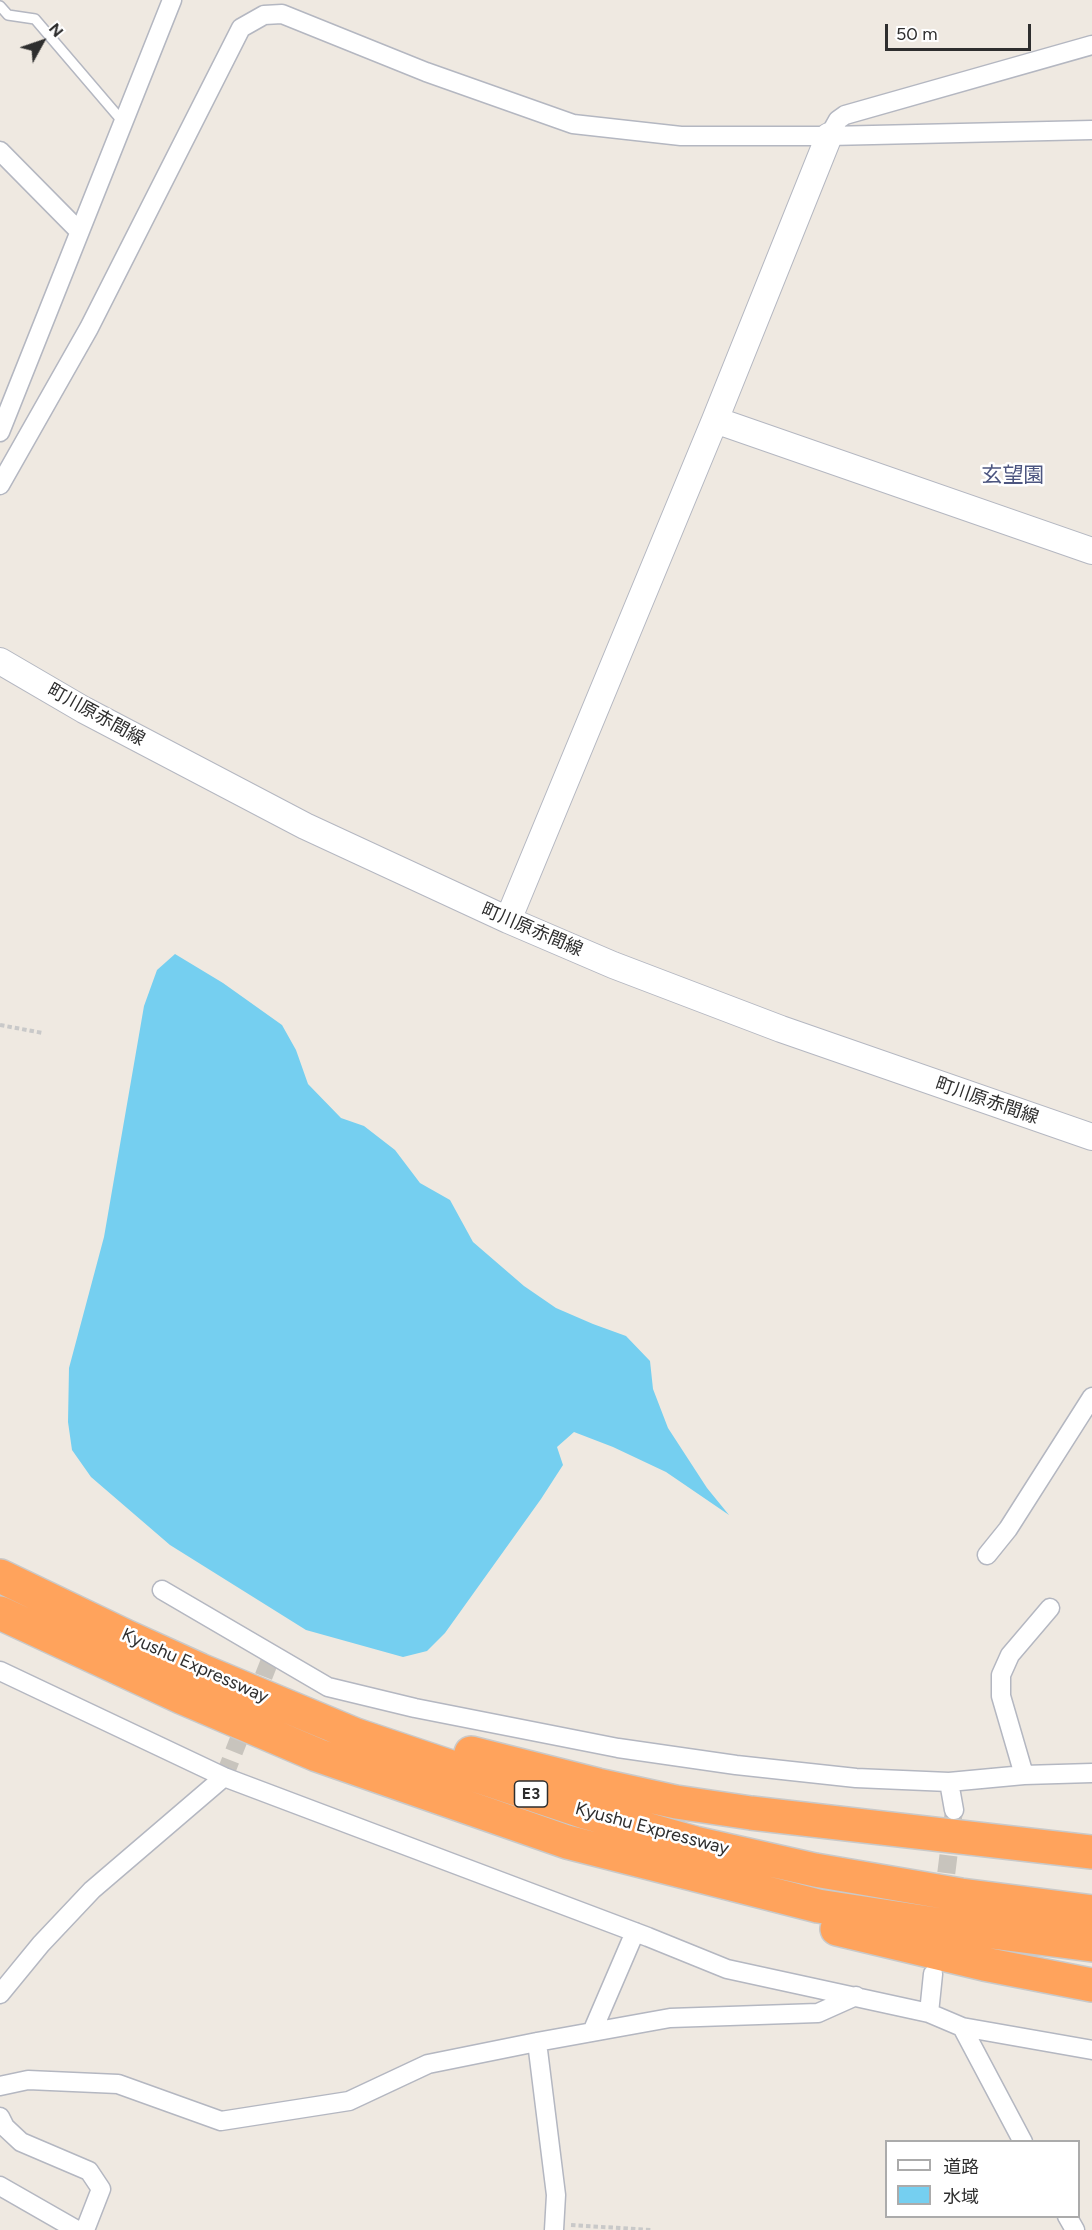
<!DOCTYPE html>
<html>
<head>
<meta charset="utf-8">
<style>
  body { margin:0 }
  #map { position:relative; width:1092px; height:2230px; overflow:hidden; background:#efe9e1; font-family:Figtree,"Noto Sans JP",sans-serif }
  canvas { display:block }
  .legend { position:absolute; left:885px; top:2140px; width:195px; height:78px; box-sizing:border-box; background:#fff; border:2px solid #ababab; margin:0; padding:8px 10px; list-style:none; font-size:18px; color:#2e2e2e }
  .legend li { display:flex; align-items:center; gap:12px; height:30px }
  .legend b { width:30px; border:2px solid #ababab }
  .north { position:absolute; left:12px; top:12px; width:60px; height:60px; -webkit-text-stroke:4px #fff; paint-order:stroke; rotate:50deg; font-size:16px; font-weight:700; line-height:24px; text-align:center; color:#2e2e2e }
  .north::after { content:''; display:block; margin:auto; width:21px; height:27px; background:#2e2e2e; clip-path:polygon(50% 0,100% 100%,50% 72%,0 100%) }
  .scale { position:absolute; left:885px; top:24px; width:146px; height:27px; box-sizing:border-box; border:3px solid #2e2e2e; border-top:0; padding-left:8px; font-size:18px; line-height:21px; white-space:nowrap; color:#2e2e2e; -webkit-text-stroke:4px #fff; paint-order:stroke }
</style>
</head>
<body>
<div id="map">
<canvas width="1092" height="2230"></canvas>
<ul class="legend">
<li><b style="height:8px;background:#fff"></b>道路</li>
<li><b style="height:16px;background:#75cff0"></b>水域</li>
</ul>
<div class="north">N</div>
<div class="scale">50 m</div>
</div>
<script>
const ctx = document.querySelector('canvas').getContext('2d');
ctx.lineJoin = 'round';
function fill(path, color) {
  ctx.fillStyle = color;
  ctx.fill(path, 'evenodd');
}
function toPath(rows) {
  const path = new Path2D();
  for (const r of rows) {
    path.moveTo(r[0], r[1]);
    for (let i = 2; i < r.length; i += 2) path.lineTo(r[i], r[i + 1]);
  }
  return path;
}
function stroke(path, color, width, dash) {
  ctx.strokeStyle = color;
  ctx.lineWidth = width;
  ctx.lineCap = dash ? 'butt' : 'round';
  ctx.setLineDash(dash || []);
  ctx.stroke(path);
}
function write(font, color, halo, rows, align = 'center') {
  ctx.font = font + ' Figtree,"Noto Sans JP",sans-serif';
  ctx.lineWidth = 5;
  ctx.setLineDash([]);
  ctx.textBaseline = 'middle';
  ctx.strokeStyle = halo;
  ctx.fillStyle = color;
  for (const [text, x, y, turn = 0] of rows) {
    ctx.save();
    ctx.translate(x, y);
    ctx.rotate((+turn || 0) * Math.PI / 180);
    ctx.textAlign = isNaN(turn) ? turn : align;
    if (halo) ctx.strokeText(text, 0, 0);
    ctx.fillText(text, 0, 0);
    ctx.restore();
  }
}
fill(toPath([
  [175,954,223,983,282,1025,296,1050,308,1084,341,1118,364,1126,395,1150,420,1183,450,1200,473,1242,524,1286,556,1308,593,1324,626,1336,650,1361,653,1389,668,1428,707,1488,729,1515,666,1472,613,1447,574,1432,557,1447,563,1465,541,1499,445,1633,427,1651,403,1657,306,1630,170,1545,91,1477,72,1450,68,1422,69,1368,104,1237,144,1006,157,970]
]), '#75cff0');
stroke(toPath([
  [224,1777,272,1655],
  [943,1900,954,1810]
]), '#c8c4bd', 18, [18, 9]);
const lane = toPath([
  [0,6,8,15,35,19,123,122]
]);
const street = toPath([
  [829,136,838,120,845,115,1092,45],
  [0,151,79,231],
  [0,432,172,0],
  [0,485,89,328,241,28,264,15,282,14,426,72,573,124,681,136,829,136,1092,130],
  [987,1555,1008,1529,1092,1397],
  [162,1590,328,1687,415,1708,618,1748,736,1765,856,1778,949,1782],
  [0,1671,224,1777,648,1937,727,1969,929,2013,962,2027,1092,2050],
  [1024,1775,1001,1696,1001,1675,1010,1655,1050,1608],
  [954,1810,949,1782,1024,1775,1092,1773],
  [0,1994,41,1944,92,1890,224,1777],
  [929,2013,933,1974],
  [962,2027,1023,2142],
  [592,2032,635,1932],
  [537,2042,556,2195,554,2230],
  [0,2086,28,2080,118,2084,221,2121,349,2101,428,2064,537,2042,670,2018,818,2013,856,1996],
  [0,2117,5,2127,21,2142,89,2171,101,2189,85,2230],
  [0,2186,77,2230],
  [1067,2216,1075,2230]
]);
const secondary = toPath([
  [715,420,1092,551],
  [0,661,84,710,305,826,508,920,613,965,781,1029,1092,1137],
  [508,920,715,420,829,136]
]);
const highway = toPath([
  [0,1576,125,1636,200,1670,356,1735,585,1812,695,1843,815,1870,961,1895,1092,1912],
  [0,1613,181,1697,317,1755,567,1842,818,1906,961,1928,1092,1945],
  [471,1753,598,1785,676,1802,751,1813,1092,1852],
  [837,1929,984,1964,1092,1985]
]);
stroke(lane, '#b4b7c1', 12);
stroke(street, '#b4b7c1', 21);
stroke(secondary, '#b4b7c1', 28);
stroke(highway, '#c9c9c9', 36);
stroke(toPath([
  [0,1025,43,1033],
  [571,2225,651,2230]
]), '#c9c9c9', 4, [4.5, 3]);
stroke(lane, '#fff', 9);
stroke(street, '#fff', 18);
stroke(secondary, '#fff', 26);
stroke(highway, '#ffa35c', 33);
for (const [x, y, w] of [
  [531,1794,33]
]) {
  const box = new Path2D();
  box.roundRect(x - w / 2, y - 13, w, 26, 4.5);
  ctx.fillStyle = '#fff';
  ctx.fill(box);
  stroke(box, '#2e2e2e', 1.5);
}
write('bold 16px', '#2e2e2e', null, [
  ["E3",531,1794]
]);
write('18px', '#2e2e2e', '#fff', [
  ["町川原赤間線",96,715,29],
  ["町川原赤間線",532,930,23],
  ["町川原赤間線",987,1101,19],
  ["Kyushu Expressway",195,1666,24],
  ["Kyushu Expressway",652,1829,15]
]);
write('21px', '#4d5680', '#fff', [
  ["玄望園",1013,476]
]);
</script>
</body>
</html>
